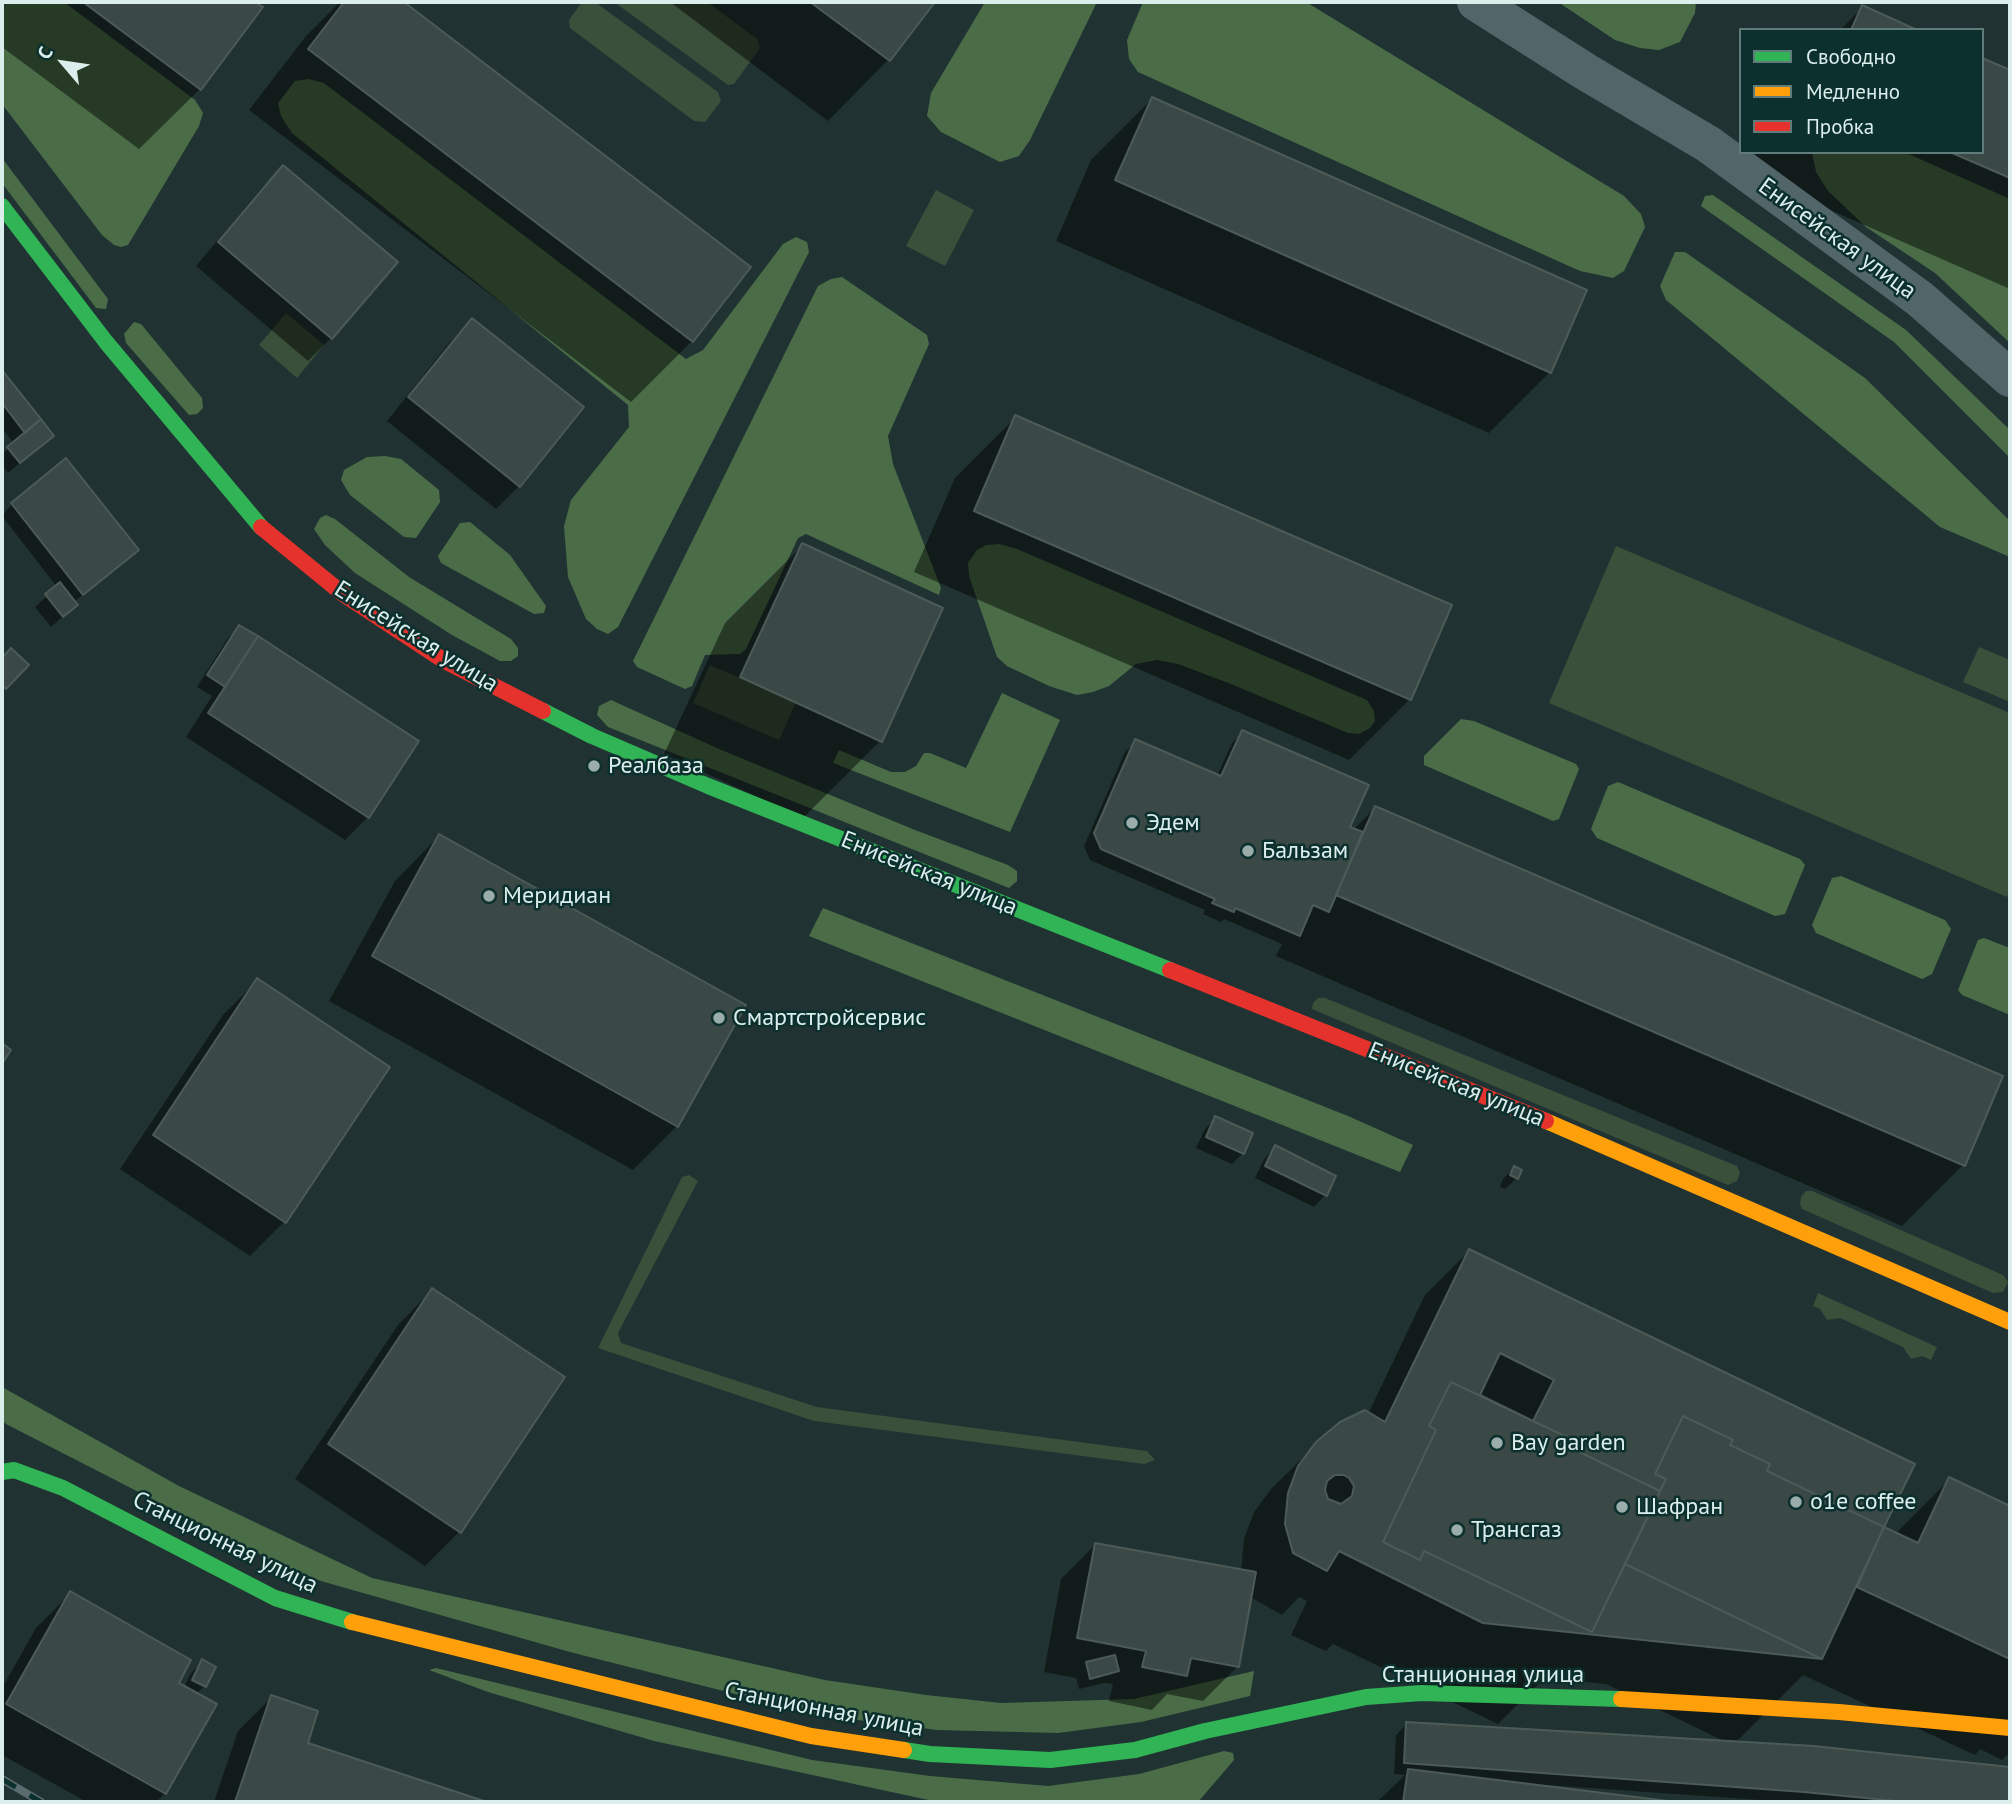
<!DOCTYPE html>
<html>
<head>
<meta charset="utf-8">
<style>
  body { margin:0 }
  #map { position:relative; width:2012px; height:1804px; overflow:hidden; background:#203332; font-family:"PT Sans",sans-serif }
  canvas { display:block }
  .frame { position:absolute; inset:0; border:4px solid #dbeeec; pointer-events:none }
  .legend { position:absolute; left:1739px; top:28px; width:245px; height:126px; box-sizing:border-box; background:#0c302e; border:2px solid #5f7c7a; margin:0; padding:9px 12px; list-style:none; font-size:21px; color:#dbeeec }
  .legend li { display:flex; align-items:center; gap:14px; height:35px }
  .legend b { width:35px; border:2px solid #5f7c7a }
  .north { position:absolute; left:28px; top:28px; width:70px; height:70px; -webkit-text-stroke:5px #0c302e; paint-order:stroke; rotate:299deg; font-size:19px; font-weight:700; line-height:28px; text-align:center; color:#dbeeec }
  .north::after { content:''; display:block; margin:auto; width:24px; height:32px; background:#dbeeec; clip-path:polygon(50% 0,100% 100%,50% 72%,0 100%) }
</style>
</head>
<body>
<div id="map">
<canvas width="2012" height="1804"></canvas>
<div class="frame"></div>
<ul class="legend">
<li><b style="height:9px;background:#30b455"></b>Свободно</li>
<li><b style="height:9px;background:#ff9f0a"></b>Медленно</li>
<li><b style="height:9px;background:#e5322d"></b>Пробка</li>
</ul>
<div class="north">С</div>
</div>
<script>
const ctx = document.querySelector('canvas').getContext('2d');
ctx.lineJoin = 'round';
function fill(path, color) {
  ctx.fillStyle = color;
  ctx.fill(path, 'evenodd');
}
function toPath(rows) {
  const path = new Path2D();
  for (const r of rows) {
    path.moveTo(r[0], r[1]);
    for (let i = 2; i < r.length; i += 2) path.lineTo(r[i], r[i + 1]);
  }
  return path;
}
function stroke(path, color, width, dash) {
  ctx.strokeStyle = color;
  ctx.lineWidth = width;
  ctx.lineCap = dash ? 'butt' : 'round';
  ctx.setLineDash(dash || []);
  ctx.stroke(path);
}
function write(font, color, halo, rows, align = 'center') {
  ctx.font = font + ' "PT Sans",sans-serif';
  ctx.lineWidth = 5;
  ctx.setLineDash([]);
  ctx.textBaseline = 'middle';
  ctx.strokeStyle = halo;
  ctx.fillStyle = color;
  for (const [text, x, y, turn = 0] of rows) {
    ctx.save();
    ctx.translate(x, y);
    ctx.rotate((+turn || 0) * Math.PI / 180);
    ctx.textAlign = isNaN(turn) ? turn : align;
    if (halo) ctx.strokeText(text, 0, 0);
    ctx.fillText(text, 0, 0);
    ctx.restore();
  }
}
fill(toPath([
  [582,2,595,2,718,92,721,101,705,122,694,121,570,28,569,20],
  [614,2,707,2,757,39,760,48,734,84,728,85],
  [936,190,974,210,945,266,906,246],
  [286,313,324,345,297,378,259,345],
  [1616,546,2010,713,2010,889,2007,897,1549,703],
  [1979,647,2010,660,2010,702,1963,682],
  [710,665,796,702,779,740,693,703],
  [1318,998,1325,998,1737,1166,1740,1173,1737,1181,1728,1185,1312,1009,1313,1003],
  [689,1175,698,1181,618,1333,621,1343,817,1407,1147,1451,1155,1460,1144,1464,814,1421,598,1348,682,1177],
  [1806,1191,1812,1191,2003,1275,2008,1282,2003,1292,1993,1293,1802,1209,1800,1204,1801,1197],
  [1818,1293,1937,1347,1931,1360,1922,1356,1911,1359,1903,1347,1840,1318,1827,1320,1820,1309,1813,1306]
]), '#3a503a');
fill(toPath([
  [2,2,64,2,195,100,203,113,199,126,128,245,121,247,114,245,102,235,2,104],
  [985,2,1097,2,1030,140,1019,156,1000,162,941,132,927,116,931,93],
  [1143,2,1306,2,1624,196,1641,214,1645,227,1624,271,1613,278,1580,271,1138,72,1129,59,1127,40],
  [1558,2,1696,2,1695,13,1680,42,1659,50,1640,48,1615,40],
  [309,79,324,83,686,359,703,350,783,244,796,237,807,242,809,252,618,627,608,634,597,629,586,619,568,577,564,526,571,500,629,427,628,405,292,133,281,116,278,103,295,81],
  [1812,152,1904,152,2010,199,2010,343,1935,273,1866,227,1828,191,1816,172],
  [2,158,108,299,106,309,96,308,2,183],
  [1713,195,1906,330,2010,430,2010,458,1894,342,1701,206,1705,196],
  [1675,252,1685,252,1865,378,2010,521,2010,557,1940,527,1666,300,1660,286],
  [842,277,927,335,929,344,888,436,893,464,941,588,939,595,806,534,798,538,746,649,740,654,705,655,692,686,685,689,637,667,633,661,818,286,831,279],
  [134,322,141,324,202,398,203,408,197,414,189,415,126,343,124,334],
  [385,456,401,459,439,490,440,502,416,538,404,537,350,495,341,480,344,470,367,457],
  [326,515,335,519,409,577,511,639,518,648,518,656,511,661,500,661,452,635,355,573,325,545,314,529,320,518],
  [470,522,510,555,546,606,544,613,534,614,441,563,438,556,460,523],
  [1000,544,1017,549,1367,700,1374,711,1375,721,1370,728,1359,734,1348,733,1231,684,1178,664,1157,660,1136,664,1109,686,1093,692,1077,695,1049,686,1007,666,997,657,969,576,968,563,977,550,986,545],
  [1002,693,1060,720,1010,832,833,763,839,750,891,772,905,772,916,766,924,753,930,753,966,768],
  [611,700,719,749,915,830,1008,865,1017,871,1017,881,1009,888,608,727,597,715,599,706],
  [1461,719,1474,721,1576,764,1579,769,1559,819,1553,821,1424,765,1424,756],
  [1618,782,1800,859,1805,865,1785,914,1775,916,1597,838,1591,829,1608,786],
  [1841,876,1945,920,1951,929,1932,974,1922,979,1816,933,1812,925,1832,878],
  [823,908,1348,1116,1413,1145,1400,1172,809,936],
  [1984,938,2010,948,2010,1015,1962,995,1958,990,1978,940],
  [2,1387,179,1486,372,1578,825,1680,926,1695,1001,1703,1134,1699,1254,1671,1250,1696,1141,1722,1058,1733,937,1730,818,1715,570,1652,321,1581,283,1566,6,1424,2,1420],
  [436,1668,812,1760,930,1776,1048,1786,1139,1774,1224,1751,1233,1753,1234,1760,1198,1802,938,1802,654,1741,488,1692,429,1670]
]), '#4a6d48');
fill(toPath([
  [2,2,253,2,260,7,200,89,139,149,2,47],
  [340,2,401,2,748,267,692,341,631,402,249,110,306,36],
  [670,2,933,2,888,60,828,121],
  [1862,8,1913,30,1840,30],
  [1982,60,2010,72,2010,289,1746,173,1755,152,1982,152],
  [1152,99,1550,372,1489,433,1056,241,1091,160],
  [283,167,331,338,308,361,196,266,260,190],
  [472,320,581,408,519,486,496,509,387,421,449,343],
  [2,373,51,436,8,473,2,465,2,454,14,444,2,428],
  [1016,417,1410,699,1349,760,914,572,955,478],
  [12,504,137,550,74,602,76,605,51,627,35,607,57,587,2,516],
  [802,546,880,741,803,818,664,754,725,623],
  [239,627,368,817,345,840,186,737,212,696,197,687,228,638],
  [1243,732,1353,830,1375,808,1963,1165,1902,1226,1276,956,1282,944,1224,919,1221,922,1203,914,1205,910,1090,860,1084,846,1125,752,1136,741,1217,776,1232,743],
  [439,836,677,1126,633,1170,329,1001,395,881],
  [257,981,388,1067,284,1222,250,1256,120,1169,223,1015],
  [1216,1118,1243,1153,1232,1164,1196,1148,1205,1129],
  [1276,1147,1334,1177,1325,1195,1314,1207,1255,1178,1264,1159],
  [1514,1168,1517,1178,1505,1189,1500,1187,1503,1179],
  [1469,1251,1882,1528,1895,1534,1950,1479,2010,1508,2010,1752,2002,1760,1980,1749,1975,1755,1803,1675,1735,1743,1814,1748,2010,1768,2010,1802,1788,1802,1547,1785,1547,1788,1662,1802,1377,1802,1405,1775,1394,1774,1396,1735,1407,1724,1728,1743,1606,1684,1544,1678,1498,1724,1333,1644,1326,1651,1291,1635,1307,1601,1299,1597,1282,1615,1250,1597,1237,1667,1203,1701,1167,1694,1152,1710,1109,1701,1113,1684,1104,1683,1079,1689,1076,1678,1044,1672,1061,1579,1095,1545,1241,1571,1244,1539,1254,1512,1272,1488,1318,1443,1368,1414,1425,1295],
  [432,1290,459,1532,425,1566,295,1479,398,1325],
  [70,1594,184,1687,191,1673,202,1662,205,1686,196,1694,165,1793,156,1802,87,1802,2,1755,2,1688,36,1628],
  [272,1697,306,1744,481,1802,214,1802,238,1731],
  [1343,1800,1362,1802,1340,1802]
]), '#0007');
const building = toPath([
  [83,2,255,2,263,7,201,90,83,2],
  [344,2,404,2,751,267,693,342,308,49,344,2],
  [810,2,935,2,890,61,810,2],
  [1862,5,1917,30,1851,30,1862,5],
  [1982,58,2010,70,2010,178,1950,152,1982,152,1982,58],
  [1152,97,1587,290,1551,373,1115,180,1152,97],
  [283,165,398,262,332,339,218,242,283,165],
  [472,318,584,407,520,487,408,397,472,318],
  [2,370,41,419,25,433,2,403,2,370],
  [1015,415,1452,605,1411,700,974,511,1015,415],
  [41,419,54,436,20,463,7,447,41,419],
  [66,458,139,550,83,595,11,503,66,458],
  [802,543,943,608,882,742,740,677,802,543],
  [60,582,78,605,63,617,45,594,60,582],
  [239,625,258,636,225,687,207,675,239,625],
  [258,636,419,741,369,818,208,713,258,636],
  [11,648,29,665,6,689,2,685,2,658,11,648],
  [1242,730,1369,785,1350,827,1363,832,1329,912,1313,905,1300,936,1235,908,1234,912,1212,903,1215,899,1101,849,1094,833,1135,739,1221,776,1242,730],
  [1375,806,2003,1076,1965,1166,1336,895,1375,806],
  [439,834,746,1005,678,1127,372,956,439,834],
  [257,978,390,1067,286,1223,153,1135,257,978],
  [2,1043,11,1050,2,1064,2,1043],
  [1215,1116,1253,1133,1244,1154,1206,1137,1215,1116],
  [1275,1145,1336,1176,1327,1196,1265,1166,1275,1145],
  [1514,1166,1522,1170,1518,1179,1510,1175,1514,1166],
  [1469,1249,1915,1464,1884,1527,1767,1471,1770,1464,1730,1445,1733,1440,1683,1416,1655,1474,1666,1479,1660,1491,1571,1448,1575,1441,1451,1382,1429,1426,1436,1430,1383,1542,1420,1560,1424,1551,1592,1632,1625,1564,1822,1659,1483,1623,1339,1551,1327,1571,1293,1553,1285,1524,1288,1493,1298,1466,1316,1442,1340,1422,1365,1410,1385,1422,1469,1249],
  [1335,1475,1344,1475,1349,1478,1354,1486,1352,1496,1341,1504,1328,1499,1325,1490,1327,1481,1335,1475],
  [432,1288,565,1377,461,1533,328,1444,432,1288],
  [1500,1353,1554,1380,1533,1421,1480,1395,1500,1353],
  [1451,1382,1575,1441,1571,1448,1660,1491,1592,1632,1424,1551,1420,1560,1383,1542,1436,1430,1429,1426,1451,1382],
  [1683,1416,1733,1440,1730,1445,1770,1464,1767,1471,1884,1527,1822,1659,1625,1564,1666,1479,1655,1474,1683,1416],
  [1949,1477,2010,1506,2010,1659,1857,1587,1884,1527,1918,1543,1949,1477],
  [1095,1543,1256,1572,1239,1667,1191,1658,1187,1676,1142,1667,1146,1651,1077,1638,1095,1543],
  [70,1591,191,1660,179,1683,217,1704,166,1794,6,1704,70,1591],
  [1115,1655,1119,1671,1090,1679,1086,1662,1115,1655],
  [202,1659,216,1667,206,1687,192,1680,202,1659],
  [271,1695,318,1711,308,1743,487,1802,235,1802,271,1695],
  [1406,1722,1814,1746,2010,1767,2010,1802,1906,1802,1804,1792,1404,1763,1406,1722],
  [1408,1769,1676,1802,1403,1802,1408,1769]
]);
fill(building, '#3a4846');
stroke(building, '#4c5b57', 2);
stroke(toPath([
  [1476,2,1586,72,1708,144,1920,299,2010,378]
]), '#52666a', 38);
stroke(toPath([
  [2,206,106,342,261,527],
  [543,711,592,736,708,786,1170,970],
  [2,1472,14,1470,63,1488,275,1598,352,1622],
  [904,1750,930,1754,1050,1760,1135,1750,1205,1731,1366,1697,1422,1693,1621,1699]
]), '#30b455', 16);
stroke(toPath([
  [1546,1121,2010,1322],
  [352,1622,811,1736,904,1750],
  [1621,1699,1839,1712,2010,1728]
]), '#ff9f0a', 16);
stroke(toPath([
  [261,527,343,594,443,660,543,711],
  [1170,970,1546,1121]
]), '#e5322d', 16);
const rail = toPath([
  [2,1779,41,1802]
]);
stroke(rail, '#5c6c6e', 8);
stroke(rail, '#0c302e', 5, [16]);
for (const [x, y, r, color] of [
  [594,766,7,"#9aadab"],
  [1132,823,7,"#9aadab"],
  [1248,851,7,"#9aadab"],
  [489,896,7,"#9aadab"],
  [719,1018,7,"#9aadab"],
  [1497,1443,7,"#9aadab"],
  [1796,1502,7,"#9aadab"],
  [1622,1507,7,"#9aadab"],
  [1457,1530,7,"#9aadab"]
]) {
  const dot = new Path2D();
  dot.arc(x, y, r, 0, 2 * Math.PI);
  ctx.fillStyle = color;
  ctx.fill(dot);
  stroke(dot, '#0c302e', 2.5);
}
write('24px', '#dbeeec', '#0c302e', [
  ["Енисейская улица",1837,239,36],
  ["Енисейская улица",416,637,32],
  ["Енисейская улица",929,874,22],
  ["Енисейская улица",1456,1085,22],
  ["Станционная улица",225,1543,26],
  ["Станционная улица",1483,1675],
  ["Станционная улица",824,1710,11]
]);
write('24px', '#dbeeec', '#0c302e', [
  ["Реалбаза",608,766],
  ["Эдем",1146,823],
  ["Бальзам",1262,851],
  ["Меридиан",503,896],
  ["Смартстройсервис",733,1018],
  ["Bay garden",1511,1443],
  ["o1e coffee",1810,1502],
  ["Шафран",1636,1507],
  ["Трансгаз",1471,1530]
], 'left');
</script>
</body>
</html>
